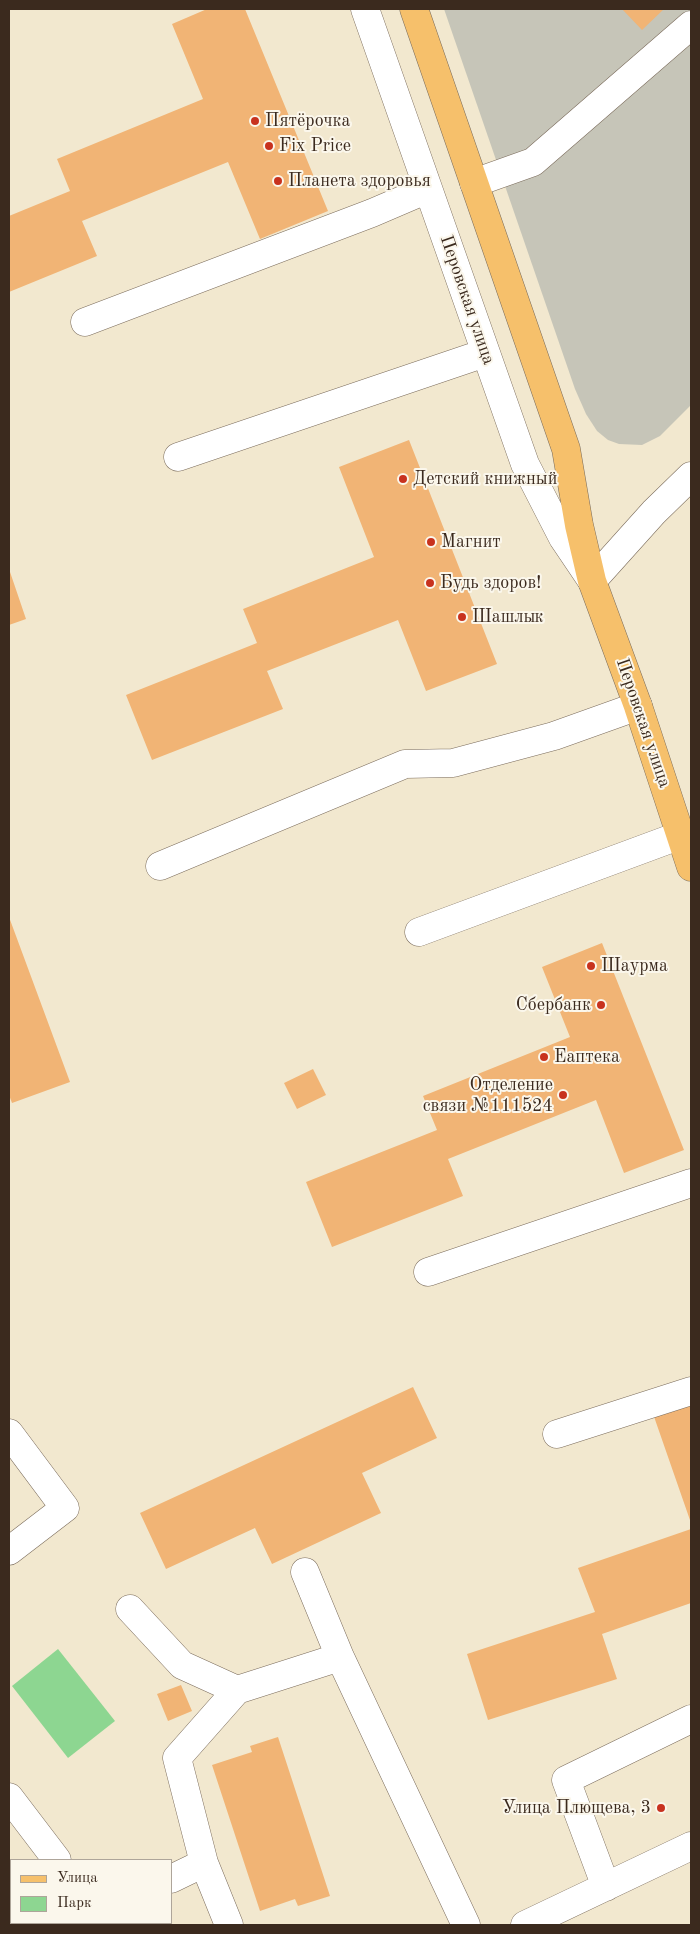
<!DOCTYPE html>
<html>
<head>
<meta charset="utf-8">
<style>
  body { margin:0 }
  #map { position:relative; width:700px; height:1934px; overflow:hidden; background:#f2e8cf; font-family:"Old Standard TT",serif }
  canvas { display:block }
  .frame { position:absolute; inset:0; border:10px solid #3b2a1e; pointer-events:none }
  .legend { position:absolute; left:10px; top:1859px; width:162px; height:65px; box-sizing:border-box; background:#fbf7ec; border:1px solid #aea59a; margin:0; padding:6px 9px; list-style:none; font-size:15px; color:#3b2a1e }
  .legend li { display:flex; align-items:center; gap:10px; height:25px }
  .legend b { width:25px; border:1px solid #aea59a }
</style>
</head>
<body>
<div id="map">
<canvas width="700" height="1934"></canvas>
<div class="frame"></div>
<ul class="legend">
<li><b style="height:6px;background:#f6c06b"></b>Улица</li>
<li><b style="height:14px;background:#8dd691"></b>Парк</li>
</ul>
</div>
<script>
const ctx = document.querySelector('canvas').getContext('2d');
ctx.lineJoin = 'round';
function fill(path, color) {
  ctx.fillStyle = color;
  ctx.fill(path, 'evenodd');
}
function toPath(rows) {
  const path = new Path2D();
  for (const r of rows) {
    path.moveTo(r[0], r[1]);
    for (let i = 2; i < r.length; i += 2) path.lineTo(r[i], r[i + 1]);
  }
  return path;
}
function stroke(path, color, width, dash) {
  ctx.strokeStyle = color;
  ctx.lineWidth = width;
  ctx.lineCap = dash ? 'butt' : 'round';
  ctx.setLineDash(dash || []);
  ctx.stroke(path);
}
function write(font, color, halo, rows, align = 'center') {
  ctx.font = font + ' "Old Standard TT",serif';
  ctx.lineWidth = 4;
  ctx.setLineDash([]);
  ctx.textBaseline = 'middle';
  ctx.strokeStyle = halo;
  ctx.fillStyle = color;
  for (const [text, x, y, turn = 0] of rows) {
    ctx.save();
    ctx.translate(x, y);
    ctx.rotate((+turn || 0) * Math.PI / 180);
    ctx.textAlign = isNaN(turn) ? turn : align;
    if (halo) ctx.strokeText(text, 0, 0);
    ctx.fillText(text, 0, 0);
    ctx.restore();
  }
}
fill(toPath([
  [444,9,691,9,691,405,660,436,642,445,619,444,608,440,597,431,586,414,575,389]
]), '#c6c5b8');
fill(toPath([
  [58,1649,115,1721,68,1758,12,1686]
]), '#8dd691');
fill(toPath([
  [207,9,245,9,328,211,260,239,228,162,82,221,97,256,9,292,9,216,70,191,57,159,203,99,172,24],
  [622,9,664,9,642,30],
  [409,440,497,664,426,691,398,620,267,671,283,709,152,760,126,695,257,643,243,609,374,557,339,467],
  [9,569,26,619,9,625],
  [9,917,70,1082,12,1103,9,1095],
  [602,943,684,1150,624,1173,596,1100,448,1159,463,1196,332,1247,306,1182,437,1130,423,1096,570,1037,542,967],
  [313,1069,326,1095,297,1109,284,1083],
  [413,1387,437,1438,362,1473,381,1513,272,1564,255,1528,166,1569,140,1513],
  [691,1394,691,1523,651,1408],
  [691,1529,691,1603,602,1634,617,1679,488,1720,467,1654,595,1612,578,1568],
  [181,1685,192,1711,168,1721,157,1694],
  [278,1737,330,1896,298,1906,295,1899,260,1911,212,1765,252,1752,250,1746]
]), '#f1b475');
const minor = toPath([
  [365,9,525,464,563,538,592,581,654,512,691,476],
  [474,183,533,162,691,25],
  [85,322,372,213,428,189],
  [178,457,485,353],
  [160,866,405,764,453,763,554,736,638,706],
  [419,932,681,835],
  [428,1272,691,1183],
  [9,1433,65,1508,9,1551],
  [557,1434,691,1391],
  [305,1572,340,1657],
  [130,1609,182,1665,237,1690,340,1657,466,1925],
  [9,1797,57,1860],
  [204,1863,229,1925],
  [171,1879,204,1863,177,1758,237,1690],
  [606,1887,566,1780,691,1719],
  [105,1923,107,1925],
  [77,1925,82,1923],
  [525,1925,691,1846]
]);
const major = toPath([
  [414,9,566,449,579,525,592,581,638,706,691,867]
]);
stroke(minor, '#7b6c5c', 29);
stroke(major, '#7b6c5c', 29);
stroke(minor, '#fff', 28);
stroke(major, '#f6c06b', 28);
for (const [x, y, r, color] of [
  [255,121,5,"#c8321e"],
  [269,146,5,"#c8321e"],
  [278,181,5,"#c8321e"],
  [403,479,5,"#c8321e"],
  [431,542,5,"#c8321e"],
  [430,583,5,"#c8321e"],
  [462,617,5,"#c8321e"],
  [591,966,5,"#c8321e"],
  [601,1005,5,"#c8321e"],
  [544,1057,5,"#c8321e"],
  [563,1095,5,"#c8321e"],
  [661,1808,5,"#c8321e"]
]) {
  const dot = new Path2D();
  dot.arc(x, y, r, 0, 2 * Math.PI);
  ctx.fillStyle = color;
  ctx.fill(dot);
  stroke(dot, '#fbf7ec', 2);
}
write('18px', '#3b2a1e', '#fbf7ec', [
  ["Пятёрочка",265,121],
  ["Fix Price",279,146],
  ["Планета здоровья",288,181],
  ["Детский книжный",413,479],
  ["Магнит",441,542],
  ["Будь здоров!",440,583],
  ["Шашлык",472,617],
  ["Шаурма",601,966],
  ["Сбербанк",591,1005,"right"],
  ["Еаптека",554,1057],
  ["Отделение",553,1085,"right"],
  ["связи №111524",553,1106,"right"],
  ["Улица Плющева, 3",651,1808,"right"]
], 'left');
write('18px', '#3b2a1e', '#fbf7ec', [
  ["Перовская улица",467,300,71],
  ["Перовская улица",643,723,71]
]);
</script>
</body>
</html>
